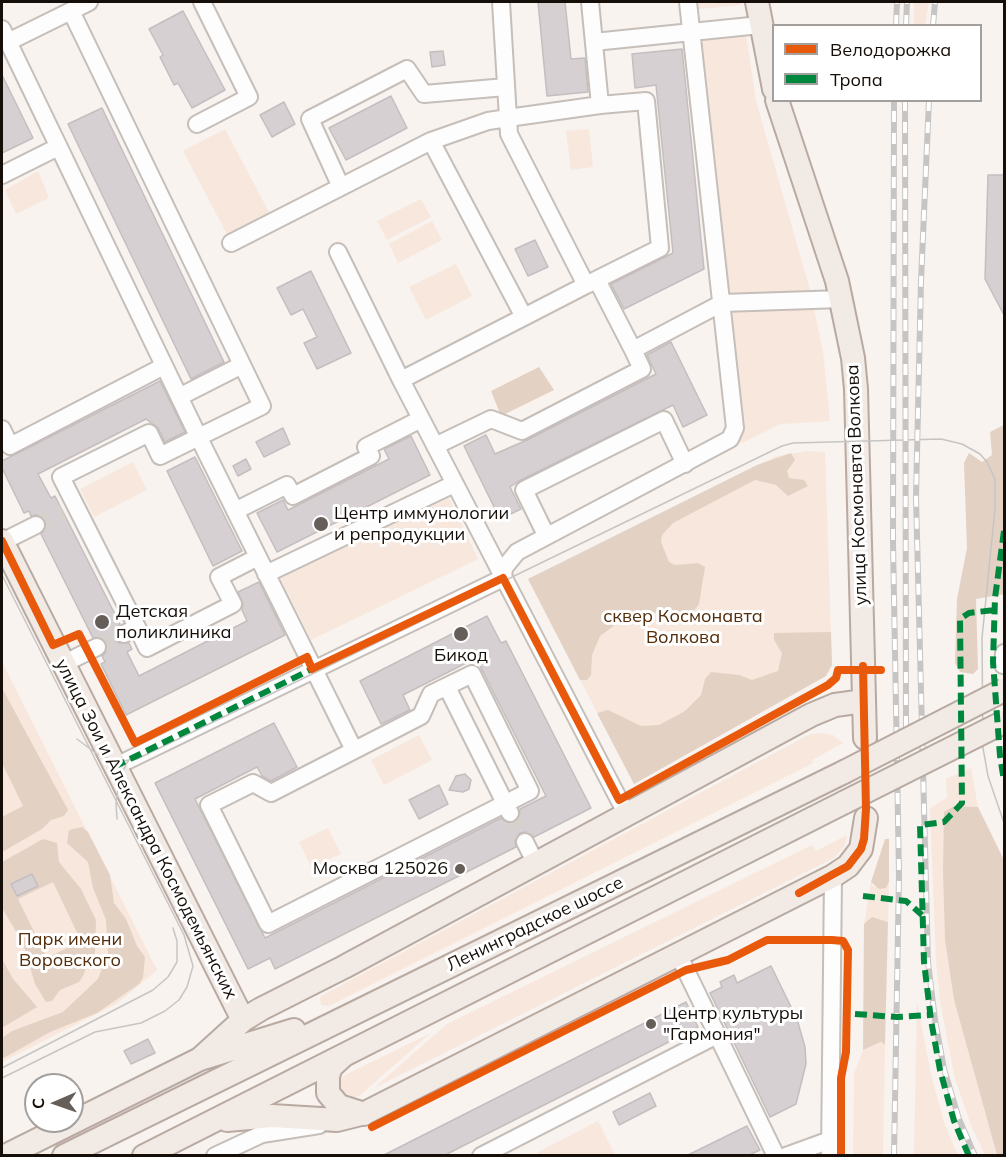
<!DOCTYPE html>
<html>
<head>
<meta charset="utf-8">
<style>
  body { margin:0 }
  #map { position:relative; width:1006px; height:1157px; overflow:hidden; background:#f8f3ef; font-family:Mulish,sans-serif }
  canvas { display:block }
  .frame { position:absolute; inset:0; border:3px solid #160e08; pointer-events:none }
  .legend { position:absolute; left:772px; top:24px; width:210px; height:78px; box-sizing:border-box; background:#fff; border:2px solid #a29f9c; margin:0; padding:8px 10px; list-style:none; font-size:18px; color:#160e08 }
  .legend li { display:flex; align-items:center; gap:12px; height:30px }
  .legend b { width:30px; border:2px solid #a29f9c }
  .north { position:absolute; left:24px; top:1073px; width:60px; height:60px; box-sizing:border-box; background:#fff; border:2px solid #a29f9c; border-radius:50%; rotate:268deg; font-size:16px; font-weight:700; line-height:24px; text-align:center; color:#160e08 }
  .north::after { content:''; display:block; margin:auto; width:21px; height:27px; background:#655e59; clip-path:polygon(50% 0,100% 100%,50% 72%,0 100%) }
</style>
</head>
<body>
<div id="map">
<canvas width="1006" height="1157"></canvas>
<div class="frame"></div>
<ul class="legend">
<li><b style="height:8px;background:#e8590c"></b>Велодорожка</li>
<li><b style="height:8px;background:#00873e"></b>Тропа</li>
</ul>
<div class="north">С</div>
</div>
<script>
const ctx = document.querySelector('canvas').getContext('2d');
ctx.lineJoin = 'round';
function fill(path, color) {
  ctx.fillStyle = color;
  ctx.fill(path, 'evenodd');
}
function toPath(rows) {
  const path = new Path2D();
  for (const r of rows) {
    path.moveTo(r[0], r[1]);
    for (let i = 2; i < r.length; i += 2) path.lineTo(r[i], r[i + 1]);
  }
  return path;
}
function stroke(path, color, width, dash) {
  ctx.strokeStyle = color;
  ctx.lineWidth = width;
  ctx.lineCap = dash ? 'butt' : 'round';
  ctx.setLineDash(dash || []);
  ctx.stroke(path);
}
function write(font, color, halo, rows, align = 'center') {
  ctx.font = font + ' Mulish,sans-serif';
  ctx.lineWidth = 6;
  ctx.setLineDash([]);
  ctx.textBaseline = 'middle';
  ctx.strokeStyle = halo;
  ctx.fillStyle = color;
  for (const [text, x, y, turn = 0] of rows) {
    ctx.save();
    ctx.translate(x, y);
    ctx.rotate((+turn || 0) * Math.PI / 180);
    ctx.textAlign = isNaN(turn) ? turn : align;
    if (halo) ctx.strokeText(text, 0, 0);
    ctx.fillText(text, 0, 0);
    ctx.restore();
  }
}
fill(toPath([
  [690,2,741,2,741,5,691,10],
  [914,2,929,2,925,25,914,25],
  [746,34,756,101,810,290,726,298,696,39],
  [225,129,270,214,228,236,183,151],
  [589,129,593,167,571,170,566,131],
  [38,171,49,198,16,214,5,190],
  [421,199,431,217,387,240,377,221],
  [432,221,442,240,398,263,389,244],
  [456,264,472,296,426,320,409,287],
  [813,304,823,351,830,421,781,424,740,444,727,308],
  [807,451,825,452,832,665,826,676,634,784,528,579,777,456],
  [133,462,147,490,94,517,80,489],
  [449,498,478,559,311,640,280,577],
  [2,662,157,970,118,1003,2,1062],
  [818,733,833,735,843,743,812,760,813,763,329,1006,321,1005,320,997,323,995,810,734],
  [419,735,432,760,384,785,371,760],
  [971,768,978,807,954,806,944,813,945,940,954,1000,997,1155,985,1155,972,1128,955,1079,941,1007,936,962,930,808,947,798,946,779],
  [328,828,341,854,312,868,299,842],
  [847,835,844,847,834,858,374,1088,447,1024,812,845,816,851],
  [871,882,873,886,886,888,889,882,888,922,882,920,864,924],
  [917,1001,931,1075,945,1125,958,1155,914,1155],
  [431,1033,359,1096,351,1098,340,1092,340,1079,347,1074],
  [882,1042,885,1045,883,1155,853,1156,854,1074,863,1050],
  [598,1121,615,1155,540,1155,538,1152]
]), '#f8e7dc');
fill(toPath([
  [539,367,554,390,501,416,491,391],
  [1004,425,1004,594,976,599,978,669,973,674,960,672,955,663,957,599,967,548,964,463,969,453,982,462,992,455,990,432],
  [791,453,795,460,787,471,789,478,804,480,808,486,788,496,776,485,755,480,673,523,662,535,661,542,669,562,675,565,698,563,705,567,699,604,689,617,682,620,669,612,631,613,600,636,592,655,591,675,587,680,580,680,528,579,757,465],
  [831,632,832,665,826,676,634,784,597,713,608,710,641,726,659,725,685,711,701,695,705,679,711,672,739,675,752,680,778,671,782,653,774,640,774,633],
  [2,688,68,810,64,816,51,820,42,829,2,852,2,817,23,806,2,763],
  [954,806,978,807,1004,860,1004,1155,997,1155,954,1000,945,940,943,872,944,812],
  [82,827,88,832,110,875,114,903,126,919,137,946,145,957,143,978,139,984,97,1013,50,1032,2,1059,2,1038,12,1031,63,1012,98,979,108,953,106,920,93,888,88,862,67,843,69,830],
  [43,839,57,843,59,862,81,889,96,920,95,953,90,958,83,976,79,982,60,990,52,1001,46,1002,35,984,23,943,2,908,2,862],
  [32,874,38,886,17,895,12,884],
  [53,882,81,941,47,958,18,899],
  [885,839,889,839,889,882,886,888,879,889,871,882],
  [872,917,888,922,885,1045,881,1042,863,1050,864,924],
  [2,959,13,979,37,1007,2,1028]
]), '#e3d1c4');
const building = toPath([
  [538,2,565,2,571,59,585,58,588,92,547,96,538,2],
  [183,11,225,90,192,108,178,83,174,85,160,57,163,55,149,29,183,11],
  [682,49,704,269,624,309,611,284,673,253,656,85,635,88,632,54,682,49],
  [443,51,445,65,432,67,430,52,443,51],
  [2,75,33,138,2,153,2,75],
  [391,96,407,128,346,160,329,128,391,96],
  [284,102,295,124,272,137,260,115,284,102],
  [102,108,224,362,191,379,68,124,102,108],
  [988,175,1005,175,1005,317,985,279,988,175],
  [535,240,548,267,528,276,515,249,535,240],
  [311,271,351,353,317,369,304,343,317,337,303,309,291,315,277,288,311,271],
  [671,342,707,415,683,427,673,405,519,481,510,487,521,509,500,519,464,446,486,435,495,454,527,440,656,374,647,355,671,342],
  [160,381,185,432,165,442,158,428,146,419,38,474,51,498,55,496,120,624,115,629,115,638,119,643,129,643,132,649,127,652,139,676,247,621,242,610,243,604,238,592,259,582,285,635,126,715,101,664,105,662,102,656,106,652,107,643,102,638,93,638,41,534,46,526,45,520,37,515,31,516,29,511,24,513,2,468,2,461,160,381],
  [283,428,290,444,264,457,256,442,283,428],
  [411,436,430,475,277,552,257,513,283,500,288,510,298,505,389,459,384,449,411,436],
  [195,457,242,551,213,566,167,471,195,457],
  [246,459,251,469,238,476,233,466,246,459],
  [487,616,501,643,506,641,591,808,534,837,526,832,520,833,515,841,516,847,275,969,270,958,248,969,155,783,274,723,297,767,271,781,262,776,257,767,195,799,265,938,501,818,509,823,514,823,519,818,520,809,546,796,476,658,403,695,410,710,381,724,360,681,487,616],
  [465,774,471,780,469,789,463,792,449,790,456,776,465,774],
  [439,785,448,804,419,819,409,800,439,785],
  [32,874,38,886,17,896,11,884,32,874],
  [771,966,797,1019,805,1047,806,1064,796,1104,770,1117,710,993,722,987,720,982,734,975,737,983,771,966],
  [686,1002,698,1027,651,1051,445,1155,384,1155,686,1002],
  [148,1039,155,1053,131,1064,124,1051,148,1039],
  [650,1093,656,1106,619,1125,613,1112,650,1093],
  [747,1126,760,1150,749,1155,688,1155,747,1126]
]);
fill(building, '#d7d0d3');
stroke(building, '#c4bec0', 1.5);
stroke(toPath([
  [36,525,63,512],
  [97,647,124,634],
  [511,813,525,842]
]), '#d6d1cc', 16, [16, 8]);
const minor = toPath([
  [501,2,508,118,488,121,431,141,524,317,401,380,627,815],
  [71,11,262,406,160,456,149,433,61,477,137,627],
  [2,29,199,438,354,750],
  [8,42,89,2],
  [594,42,760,25],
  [197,124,249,97,202,2],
  [2,175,58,147],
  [341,187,310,119,407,69,424,94,506,87],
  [231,243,431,141],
  [338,252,401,380],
  [597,280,633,350],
  [586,285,660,248,646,101,600,105],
  [524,317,586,285,509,134,508,118,600,105,590,2],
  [179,397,242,365],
  [2,429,10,446,164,366],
  [435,446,491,419,522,431,642,369,633,350,722,303,842,299],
  [235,511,287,485,293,496,371,456,366,447,421,419],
  [546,535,524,490,664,420,685,464],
  [2,542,36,525],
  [266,574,454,484],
  [503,578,504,568,517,552,730,439,735,428,688,2],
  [124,634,137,627,147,648,233,604,219,577,258,557],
  [63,664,97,647],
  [1003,665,1004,653],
  [472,674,530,791,268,924,209,805,253,783,271,793,421,716,431,694,472,674],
  [447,687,510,813],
  [114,767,503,578],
  [525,842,536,864],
  [678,954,776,1156],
  [215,1156,262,1134,319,1125],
  [481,1156,717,1035],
  [786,1156,830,1140],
  [830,1156,833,876]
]);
const major = toPath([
  [757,2,774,89],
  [777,100,837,281,853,358,856,389,865,738],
  [2,541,243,1020],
  [343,1056,331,1067,328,1076,328,1093,339,1106,364,1114],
  [200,1059,243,1020,261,1009,344,967,811,715,835,705,864,701],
  [227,1120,272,1116,337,1120,365,1113,833,876,848,866,861,849,866,818],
  [5,1156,200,1059,294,1030],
  [64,1156,844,772],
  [144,1156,845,802]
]);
stroke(minor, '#c5beb9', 20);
stroke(major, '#b8a9a1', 26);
stroke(minor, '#fefdfd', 16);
stroke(major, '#f1eae5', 22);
stroke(toPath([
  [2,575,184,935,193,966,187,987,179,1000,165,1011,141,1023,95,1032,2,1078],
  [77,739,101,757,122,761,137,759,782,446,793,443,941,439,962,444,980,454,987,462,995,479,995,509,982,638,983,748,988,776,1004,823],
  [117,819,116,803,120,779,126,764,133,755],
  [2,1068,153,990,168,977,177,962,177,941,173,928]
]), '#c7c5c4', 1.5);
const rail = toPath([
  [896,26,897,2],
  [906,26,907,2],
  [933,26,935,2],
  [905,100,906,742],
  [929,100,921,281,916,497,928,962,935,1020,944,1069,959,1119,975,1156],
  [894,1156,899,874,893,542,894,100]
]);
stroke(rail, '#c7c5c4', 6);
stroke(rail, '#fff', 4, [11]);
const majorBridge = toPath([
  [844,772,1004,690],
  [845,802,1004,722]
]);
stroke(majorBridge, '#b8a9a1', 26, []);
stroke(majorBridge, '#f1eae5', 22);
stroke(toPath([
  [1004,531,995,598,993,662,1000,756,1004,781],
  [114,767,312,669],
  [863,896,906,901,922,915],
  [855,1014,897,1017,930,1015],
  [969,1156,954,1121,940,1070,931,1020,924,962,920,825,944,822,962,803,960,619,969,613,994,610]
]), '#00873e', 6, [12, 6]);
stroke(toPath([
  [2,541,53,645,79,634,135,743,307,657,312,669,503,578,619,800,828,685,836,678,838,670,881,670],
  [799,893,848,866,861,849,864,839,866,809,863,666],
  [372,1127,686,970,728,960,767,940,832,940,843,941,848,950,846,1052,841,1078,841,1156]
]), '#e8590c', 8);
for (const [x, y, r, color] of [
  [321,524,8,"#655e59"],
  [102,622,8,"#655e59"],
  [461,634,8,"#655e59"],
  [460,869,6,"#655e59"],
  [651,1024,6,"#655e59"]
]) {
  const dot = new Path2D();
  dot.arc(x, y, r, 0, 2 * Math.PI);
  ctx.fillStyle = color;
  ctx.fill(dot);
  stroke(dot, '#fff', 2);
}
write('18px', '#160e08', '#fff', [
  ["улица Космонавта Волкова",857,485,-92],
  ["улица Зои и Александра Космодемьянских",146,829,63],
  ["Ленинградское шоссе",535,924,-26]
]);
write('18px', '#160e08', '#fff', [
  ["Центр иммунологии",334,514],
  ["и репродукции",334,535],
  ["Детская",116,612],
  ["поликлиника",116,633],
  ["Бикод",461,656,"center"],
  ["Москва 125026",448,869,"right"],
  ["Центр культуры",663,1014],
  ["\"Гармония\"",663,1035]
], 'left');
write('18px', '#532c0a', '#fff', [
  ["сквер Космонавта",683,617],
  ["Волкова",683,638],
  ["Парк имени",70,940],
  ["Воровского",70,961]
]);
</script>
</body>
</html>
